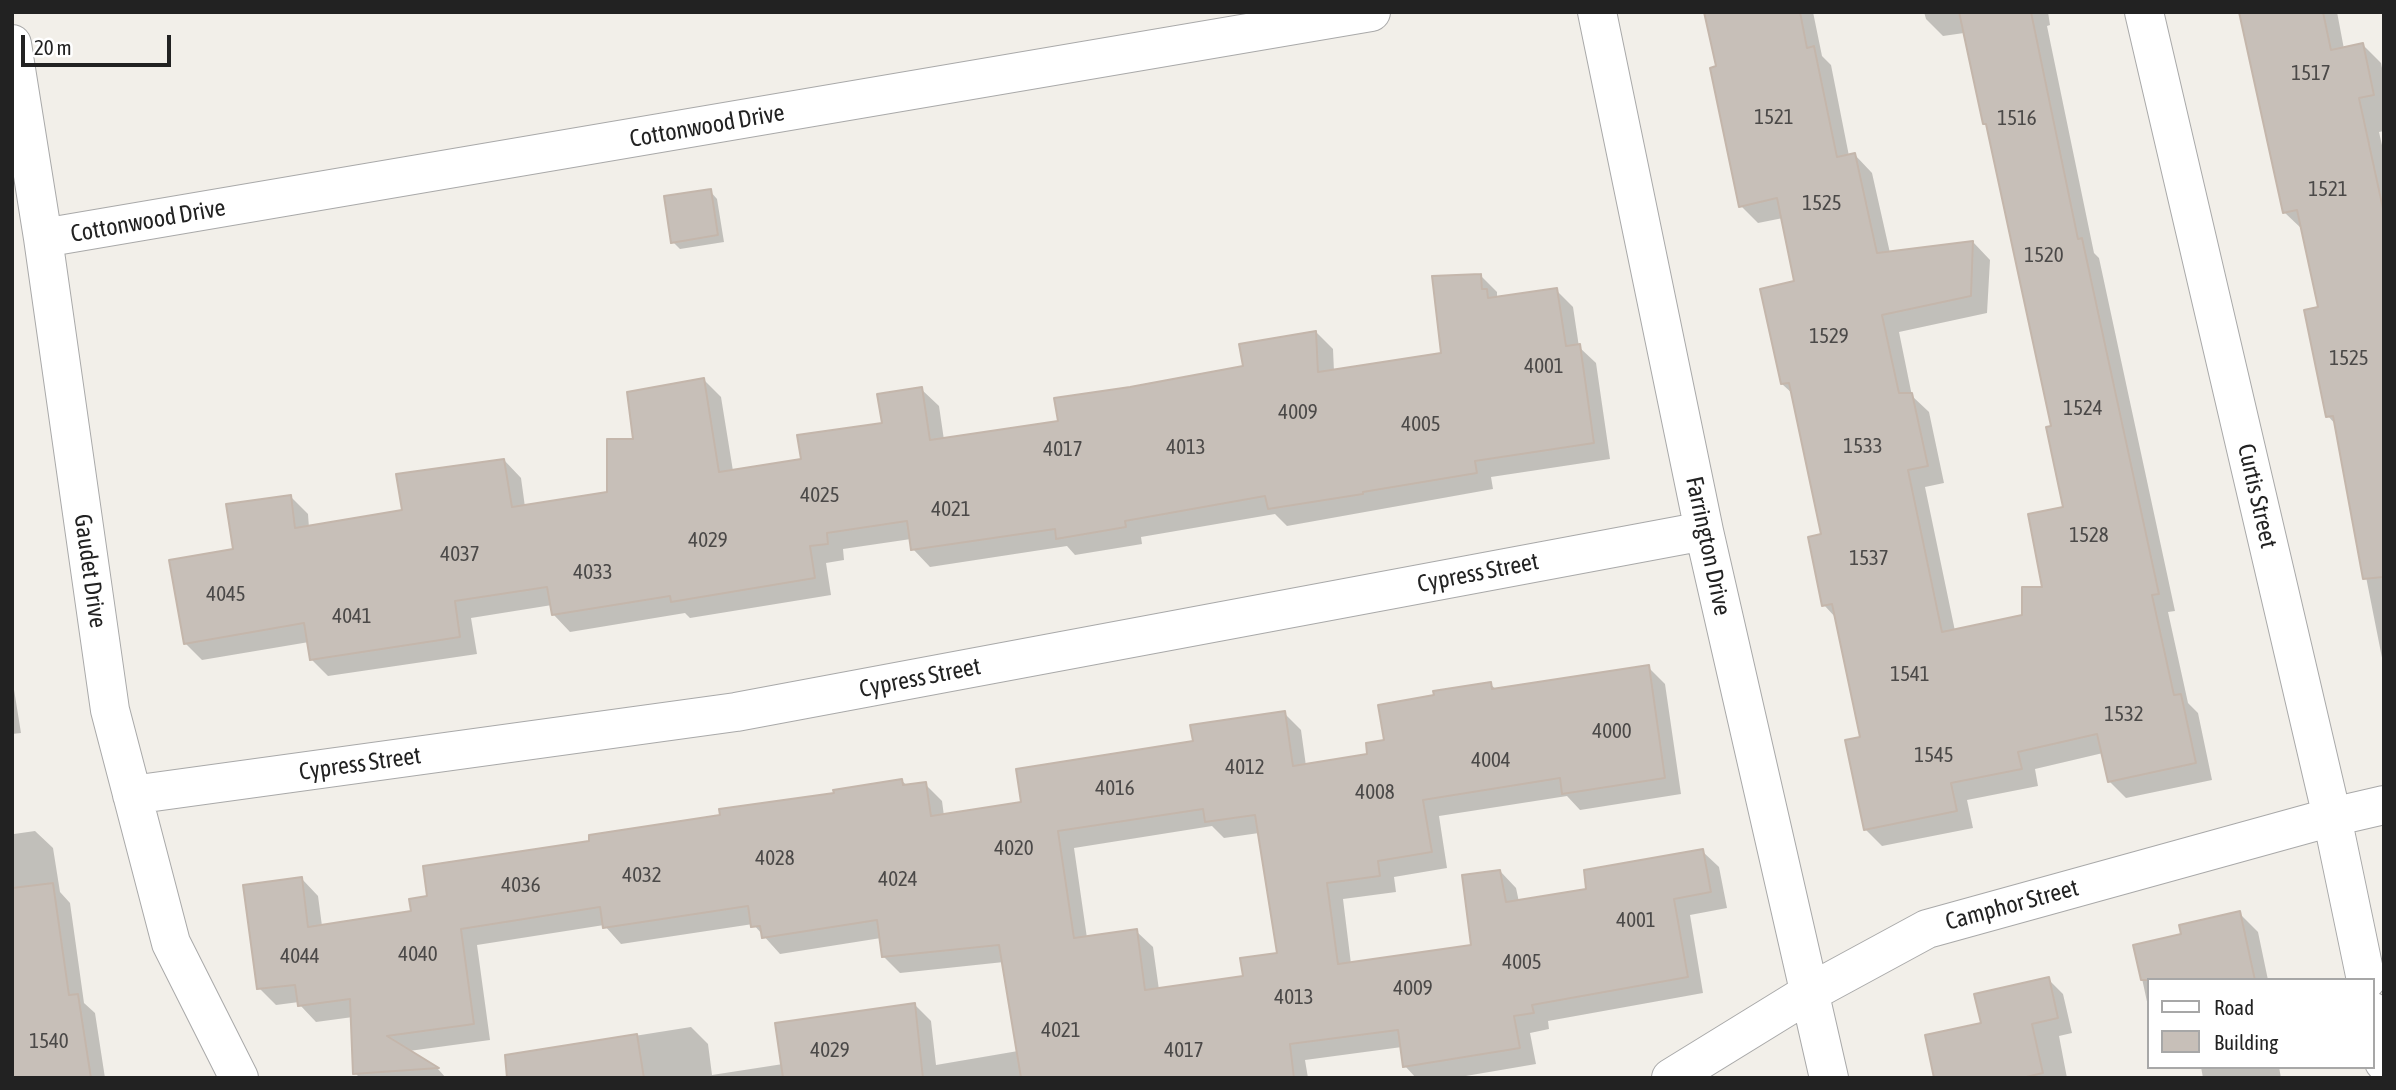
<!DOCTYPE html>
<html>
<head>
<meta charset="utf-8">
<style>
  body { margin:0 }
  #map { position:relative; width:2396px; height:1090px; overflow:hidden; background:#f2efe9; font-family:"Asap Condensed",sans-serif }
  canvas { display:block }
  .frame { position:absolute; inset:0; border:14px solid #222; pointer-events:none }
  .legend { position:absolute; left:2147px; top:978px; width:228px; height:91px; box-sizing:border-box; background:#fff; border:2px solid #a7a7a7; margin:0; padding:9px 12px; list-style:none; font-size:21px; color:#222 }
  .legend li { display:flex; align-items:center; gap:14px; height:35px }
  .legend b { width:35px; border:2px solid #a7a7a7 }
  .scale { position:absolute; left:21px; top:35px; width:150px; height:32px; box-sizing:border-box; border:4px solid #222; border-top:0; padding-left:9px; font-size:21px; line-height:24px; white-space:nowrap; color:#222; -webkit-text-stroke:5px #fff; paint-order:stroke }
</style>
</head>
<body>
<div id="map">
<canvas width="2396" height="1090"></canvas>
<div class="frame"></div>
<ul class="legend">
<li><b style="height:9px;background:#fff"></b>Road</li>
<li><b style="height:19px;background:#c7bfb8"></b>Building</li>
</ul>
<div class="scale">20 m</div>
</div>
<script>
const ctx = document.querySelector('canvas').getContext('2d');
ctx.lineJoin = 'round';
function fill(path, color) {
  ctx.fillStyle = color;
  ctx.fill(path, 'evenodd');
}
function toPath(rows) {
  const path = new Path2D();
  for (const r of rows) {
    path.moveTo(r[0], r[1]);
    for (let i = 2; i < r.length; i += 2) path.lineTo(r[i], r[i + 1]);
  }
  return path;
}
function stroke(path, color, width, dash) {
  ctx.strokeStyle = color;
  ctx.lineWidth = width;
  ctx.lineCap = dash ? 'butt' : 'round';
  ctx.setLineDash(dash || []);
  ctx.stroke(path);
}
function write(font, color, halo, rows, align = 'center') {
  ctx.font = font + ' "Asap Condensed",sans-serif';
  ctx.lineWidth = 6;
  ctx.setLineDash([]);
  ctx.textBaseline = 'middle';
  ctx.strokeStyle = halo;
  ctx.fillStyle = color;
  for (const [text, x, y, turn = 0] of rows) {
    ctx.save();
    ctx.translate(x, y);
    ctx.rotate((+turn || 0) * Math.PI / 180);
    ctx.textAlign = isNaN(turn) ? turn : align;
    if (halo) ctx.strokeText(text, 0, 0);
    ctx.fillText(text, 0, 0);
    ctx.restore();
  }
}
fill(toPath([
  [1706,12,1813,12,1822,56,1831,65,1849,156,1855,155,1872,173,1890,253,1973,242,1990,260,1987,313,1899,332,1912,396,1929,412,1944,483,1925,487,1955,631,2024,617,2044,589,2065,508,2053,428,1989,128,1984,123,1964,33,1943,36,1926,19,1924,12,2048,12,2050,25,2047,26,2094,253,2099,258,2175,611,2168,612,2188,703,2198,713,2212,780,2126,798,2109,781,2103,753,2035,769,2038,786,1967,800,1973,828,1882,846,1865,829,1862,739,1836,618,1824,605,1823,535,1794,395,1782,384,1796,283,1783,218,1758,223,1741,206],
  [2245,12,2337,12,2344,49,2363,45,2381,63,2384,78,2384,131,2379,132,2384,154,2384,668,2336,425,2328,416,2320,309,2303,230,2284,212],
  [710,191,717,199,724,242,680,249,673,242],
  [1480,275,1497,292,1497,298,1556,290,1573,307,1579,347,1596,363,1610,459,1491,477,1493,489,1287,526,1275,514,1141,537,1142,544,1075,555,1067,546,930,567,913,549,911,539,843,549,844,560,826,563,831,595,690,618,685,613,570,632,553,614,552,605,471,618,477,654,328,676,311,659,309,642,202,660,185,643,235,551,291,497,308,514,309,528,404,512,504,460,521,478,525,507,609,494,635,441,704,380,721,397,733,471,803,460,884,425,921,389,939,406,944,440,1060,423,1131,388,1245,367,1316,332,1333,349,1334,372,1443,355],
  [1648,667,1665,684,1681,794,1580,810,1567,796,1439,816,1447,868,1394,877,1396,892,1343,899,1351,964,1473,946,1500,871,1516,888,1519,902,1588,890,1702,851,1719,867,1727,908,1690,915,1703,993,1548,1021,1549,1029,1530,1033,1536,1064,1454,1078,1416,1078,1405,1066,1402,1047,1305,1060,1308,1078,550,1078,546,1050,691,1027,708,1044,712,1075,783,1064,915,1005,931,1021,936,1065,1018,1051,1004,962,900,973,883,956,881,938,780,954,753,924,621,944,604,925,477,945,490,1040,409,1051,438,1069,446,1078,360,1078,355,1073,353,1017,316,1022,300,1005,299,1002,276,1005,259,988,302,879,318,896,322,926,412,913,429,898,591,842,902,781,908,786,925,784,942,801,944,816,1023,804,1284,713,1301,730,1306,766,1369,755,1386,741,1490,684,1497,690],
  [1212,826,1224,838,1259,833,1279,955,1245,977,1159,990,1153,947,1136,931,1087,938,1074,848],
  [12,677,21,733,12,734],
  [12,821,14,834,35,831,53,848,60,892,70,903,84,1003,95,1013,105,1078,12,1078],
  [2239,913,2258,932,2268,980,2149,980,2149,1011,2135,946,2183,935],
  [2048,979,2063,994,2072,1033,2059,1036,2067,1078,1936,1078,1983,1024],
  [2201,1067,2279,1067,2281,1078,2203,1078]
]), '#0003');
const building = toPath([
  [1704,12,1800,12,1807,48,1814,46,1837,157,1855,153,1877,253,1973,241,1971,296,1882,315,1899,393,1912,393,1928,466,1908,470,1942,632,2022,615,2022,587,2042,587,2028,514,2063,507,2046,427,2051,426,1986,124,1983,124,1959,12,2031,12,2078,239,2082,238,2159,594,2152,595,2174,695,2181,694,2196,763,2108,782,2097,734,2018,752,2022,769,1951,783,1957,811,1864,830,1845,740,1860,737,1832,604,1822,606,1808,537,1821,534,1789,383,1781,384,1760,289,1794,281,1777,198,1739,207,1710,68,1716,66,1704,12],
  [2239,12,2323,12,2331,50,2363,43,2374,95,2359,98,2384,213,2384,577,2363,579,2333,416,2326,417,2304,310,2318,307,2297,210,2283,213,2239,12],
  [711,189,718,235,671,243,664,196,711,189],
  [1481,274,1482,289,1487,289,1488,298,1557,288,1566,346,1580,344,1594,443,1475,461,1477,473,1363,492,1363,494,1268,509,1265,496,1125,521,1126,527,1056,539,1055,529,911,550,907,521,827,533,828,544,810,546,815,578,671,602,670,596,552,615,547,587,455,601,460,637,310,660,304,623,184,644,169,560,233,549,226,504,291,495,295,528,402,510,396,474,504,459,512,507,607,492,607,439,633,439,627,392,704,378,719,472,801,459,797,435,882,423,877,394,922,387,930,440,1058,421,1054,398,1130,387,1243,366,1239,344,1316,331,1318,372,1441,353,1432,276,1481,274],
  [1649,665,1665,778,1562,794,1560,778,1423,800,1432,852,1378,861,1380,876,1327,883,1338,964,1471,945,1462,875,1500,870,1506,902,1586,889,1584,870,1703,849,1711,892,1674,899,1688,977,1532,1005,1534,1013,1514,1016,1520,1048,1403,1067,1398,1030,1290,1044,1294,1078,1021,1078,999,945,882,957,877,920,762,938,760,926,751,927,748,906,603,928,600,907,461,929,474,1024,387,1036,439,1068,353,1074,350,999,298,1006,295,985,257,989,243,885,302,877,308,927,411,911,409,899,427,896,423,866,589,841,589,835,720,815,719,809,834,793,833,790,902,779,903,785,926,782,931,816,1021,802,1016,769,1193,741,1190,725,1285,711,1293,766,1367,754,1366,743,1384,740,1378,705,1434,695,1433,691,1491,682,1492,689,1649,665],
  [1203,809,1205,822,1255,815,1277,953,1240,958,1243,976,1145,990,1137,929,1074,938,1058,831,1203,809],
  [53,883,69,995,78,994,91,1078,12,1078,12,888,53,883],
  [2240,911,2255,980,2141,980,2133,945,2181,934,2179,925,2240,911],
  [2049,977,2058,1018,2032,1024,2043,1073,2022,1078,1934,1078,1925,1035,1981,1023,1974,994,2049,977],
  [915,1003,923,1078,783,1078,775,1023,915,1003],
  [637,1034,644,1078,507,1078,505,1055,637,1034]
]);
fill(building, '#c7bfb8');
stroke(building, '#c4b6ab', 2);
const minor = toPath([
  [1597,12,1704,531,1829,1078],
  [2144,12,2332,817,2366,980],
  [12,44,43,238,110,710,171,943,239,1078],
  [43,238,1371,12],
  [132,795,736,712,1704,531],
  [2373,1012,2384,1062],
  [1671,1078,1809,993,1927,929,2332,817,2384,805]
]);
stroke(minor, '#a9a9a9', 40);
stroke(minor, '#fff', 38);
write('21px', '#4b4948', null, [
  ["1517",2311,73],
  ["1521",1774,117],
  ["1516",2017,118],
  ["1521",2328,189],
  ["1525",1822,203],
  ["1520",2044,255],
  ["1529",1829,336],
  ["1525",2349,358],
  ["4001",1544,366],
  ["1524",2083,408],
  ["4009",1298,412],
  ["4005",1421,424],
  ["1533",1863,446],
  ["4013",1186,447],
  ["4017",1063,449],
  ["4025",820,495],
  ["4021",951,509],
  ["1528",2089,535],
  ["4029",708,540],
  ["4037",460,554],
  ["1537",1869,558],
  ["4033",593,572],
  ["4045",226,594],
  ["4041",352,616],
  ["1541",1910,674],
  ["1532",2124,714],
  ["4000",1612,731],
  ["1545",1934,755],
  ["4004",1491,760],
  ["4012",1245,767],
  ["4016",1115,788],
  ["4008",1375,792],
  ["4020",1014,848],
  ["4028",775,858],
  ["4032",642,875],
  ["4024",898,879],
  ["4036",521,885],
  ["4001",1636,920],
  ["4040",418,954],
  ["4044",300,956],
  ["4005",1522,962],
  ["4009",1413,988],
  ["4013",1294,997],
  ["4021",1061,1030],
  ["1540",49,1041],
  ["4029",830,1050],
  ["4017",1184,1050]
]);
write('24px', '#222', '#fff', [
  ["Cottonwood Drive",707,126,-10],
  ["Cottonwood Drive",148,221,-10],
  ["Curtis Street",2257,496,77],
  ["Farrington Drive",1708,546,78],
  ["Gaudet Drive",90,571,82],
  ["Cypress Street",1478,573,-11],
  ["Cypress Street",920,678,-11],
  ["Cypress Street",360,764,-8],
  ["Camphor Street",2012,905,-15]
]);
</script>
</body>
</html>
